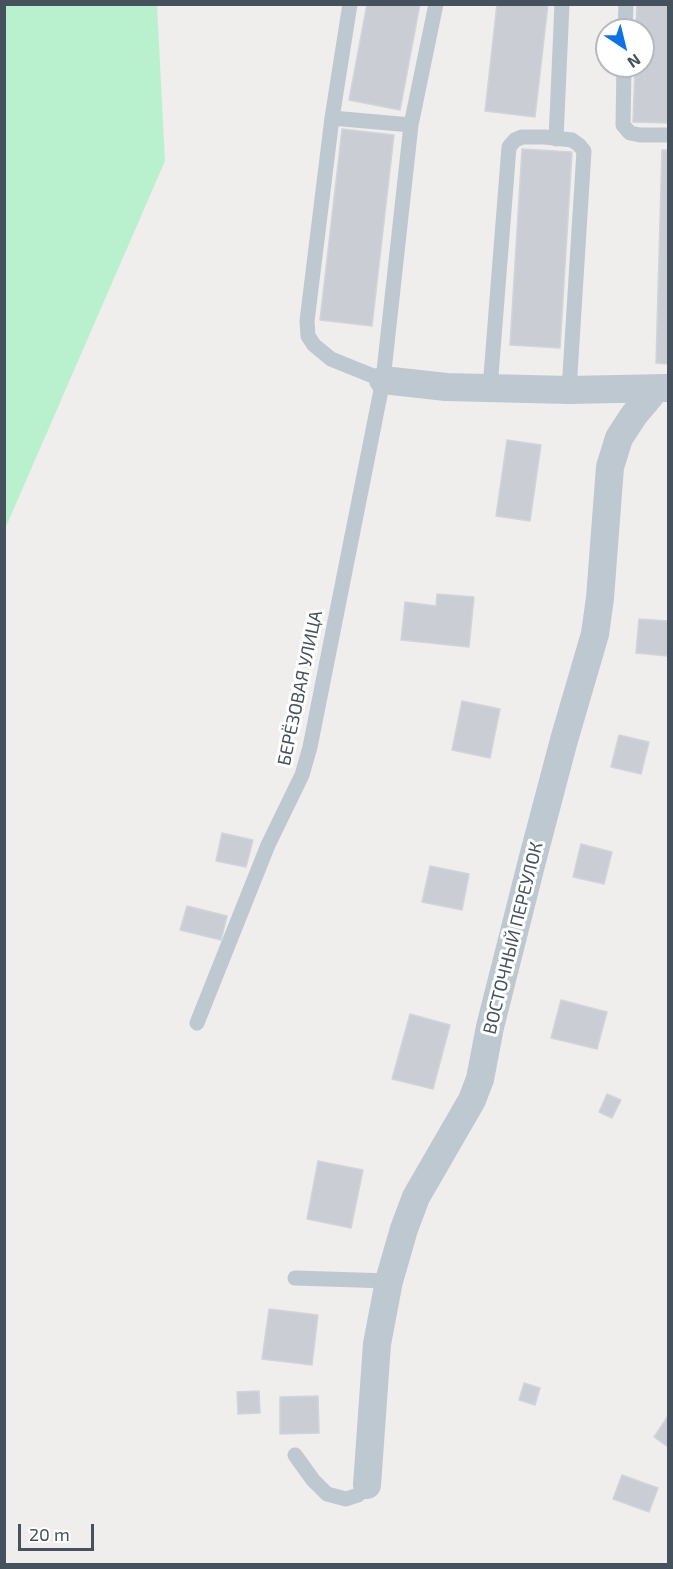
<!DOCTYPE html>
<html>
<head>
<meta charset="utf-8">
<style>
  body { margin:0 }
  #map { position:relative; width:673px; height:1569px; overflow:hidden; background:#f0eded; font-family:"Exo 2",sans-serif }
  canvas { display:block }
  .frame { position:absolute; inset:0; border:6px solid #45515c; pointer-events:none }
  .north { position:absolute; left:595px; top:18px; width:60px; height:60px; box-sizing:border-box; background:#fff; border:2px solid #b5b9be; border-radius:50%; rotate:145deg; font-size:16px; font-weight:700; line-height:24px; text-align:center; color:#45515c }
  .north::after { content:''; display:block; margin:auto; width:21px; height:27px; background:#1071e7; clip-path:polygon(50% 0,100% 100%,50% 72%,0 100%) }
  .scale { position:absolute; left:18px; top:1524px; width:76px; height:27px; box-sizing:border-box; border:3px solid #45515c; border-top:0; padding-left:8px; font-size:18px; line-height:21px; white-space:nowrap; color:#45515c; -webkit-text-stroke:4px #fff; paint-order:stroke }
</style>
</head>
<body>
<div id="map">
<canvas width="673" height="1569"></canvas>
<div class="frame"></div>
<div class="north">N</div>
<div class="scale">20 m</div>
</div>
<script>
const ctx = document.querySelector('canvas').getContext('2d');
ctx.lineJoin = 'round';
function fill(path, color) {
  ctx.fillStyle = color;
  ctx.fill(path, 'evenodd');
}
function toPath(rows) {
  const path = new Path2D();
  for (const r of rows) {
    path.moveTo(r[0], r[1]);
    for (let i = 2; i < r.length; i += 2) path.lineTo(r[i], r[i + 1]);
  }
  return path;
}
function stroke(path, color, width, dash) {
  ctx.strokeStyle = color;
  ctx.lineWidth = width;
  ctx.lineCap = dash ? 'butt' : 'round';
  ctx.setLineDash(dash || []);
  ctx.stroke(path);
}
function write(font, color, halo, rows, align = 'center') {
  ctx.font = font + ' "Exo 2",sans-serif';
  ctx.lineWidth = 6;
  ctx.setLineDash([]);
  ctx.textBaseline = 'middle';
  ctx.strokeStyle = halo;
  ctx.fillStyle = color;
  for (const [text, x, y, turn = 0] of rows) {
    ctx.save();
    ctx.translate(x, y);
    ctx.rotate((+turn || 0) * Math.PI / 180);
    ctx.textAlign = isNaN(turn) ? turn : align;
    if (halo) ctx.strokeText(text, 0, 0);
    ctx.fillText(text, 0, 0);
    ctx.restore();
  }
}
fill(toPath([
  [5,4,157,5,165,161,5,529]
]), '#b9f1ce');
const building = toPath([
  [367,4,420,4,400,110,349,100,367,4],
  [497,4,548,4,535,117,485,111,497,4],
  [637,4,668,4,668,123,633,122,635,66,643,66,643,30,636,30,637,4],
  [342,129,394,135,372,326,320,320,342,129],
  [522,149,572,152,560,348,510,345,522,149],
  [662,150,668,150,668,364,656,363,662,150],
  [507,440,541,445,530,521,496,516,507,440],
  [437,594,474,597,469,647,401,640,405,602,436,606,437,594],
  [639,619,668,621,668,656,636,653,639,619],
  [462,701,500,709,490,758,452,750,462,701],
  [619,735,649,742,641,774,611,767,619,735],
  [222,833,253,840,246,867,216,861,222,833],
  [581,844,612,852,604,884,573,877,581,844],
  [430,866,469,874,462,910,422,902,430,866],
  [187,906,227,916,221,940,180,930,187,906],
  [561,1000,607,1012,597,1049,551,1038,561,1000],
  [410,1014,450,1025,433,1089,392,1079,410,1014],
  [607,1094,621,1100,612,1118,599,1112,607,1094],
  [318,1161,363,1170,351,1228,307,1219,318,1161],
  [269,1309,318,1315,312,1365,262,1359,269,1309],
  [524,1383,540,1388,535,1405,519,1400,524,1383],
  [259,1391,260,1413,238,1414,237,1392,259,1391],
  [318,1396,319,1433,280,1434,280,1397,318,1396],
  [668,1416,668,1447,654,1437,668,1416],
  [622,1475,658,1488,649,1512,613,1499,622,1475]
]);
fill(building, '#cacdd3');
stroke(building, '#d1d4da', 1.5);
stroke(toPath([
  [350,4,332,118,307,321,308,336,314,345,331,359,383,380],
  [625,30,626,4],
  [624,66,623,125,630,133,640,135,668,135],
  [332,118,411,125],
  [556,139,562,4],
  [490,388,509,147,515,140,522,137,545,137,572,140,579,145,584,151,569,390],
  [197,1023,268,845,302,775,310,747,383,380,411,125,436,4],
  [295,1278,389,1281],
  [295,1455,313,1480,327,1494,346,1499,358,1495,367,1485]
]), '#bdc8d1', 15);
stroke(toPath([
  [383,380,446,387,569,390,666,388],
  [367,1485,377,1344,389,1281,404,1229,416,1197,472,1100,480,1079,490,1027,532,861,564,740,595,634,600,598,610,467,619,438,634,415,655,390]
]), '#bdc8d1', 28);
write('18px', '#45515c', '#fff', [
  ["БЕРЁЗОВАЯ УЛИЦА",300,688,-78],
  ["ВОСТОЧНЫЙ ПЕРЕУЛОК",513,938,-76]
]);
</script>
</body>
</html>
